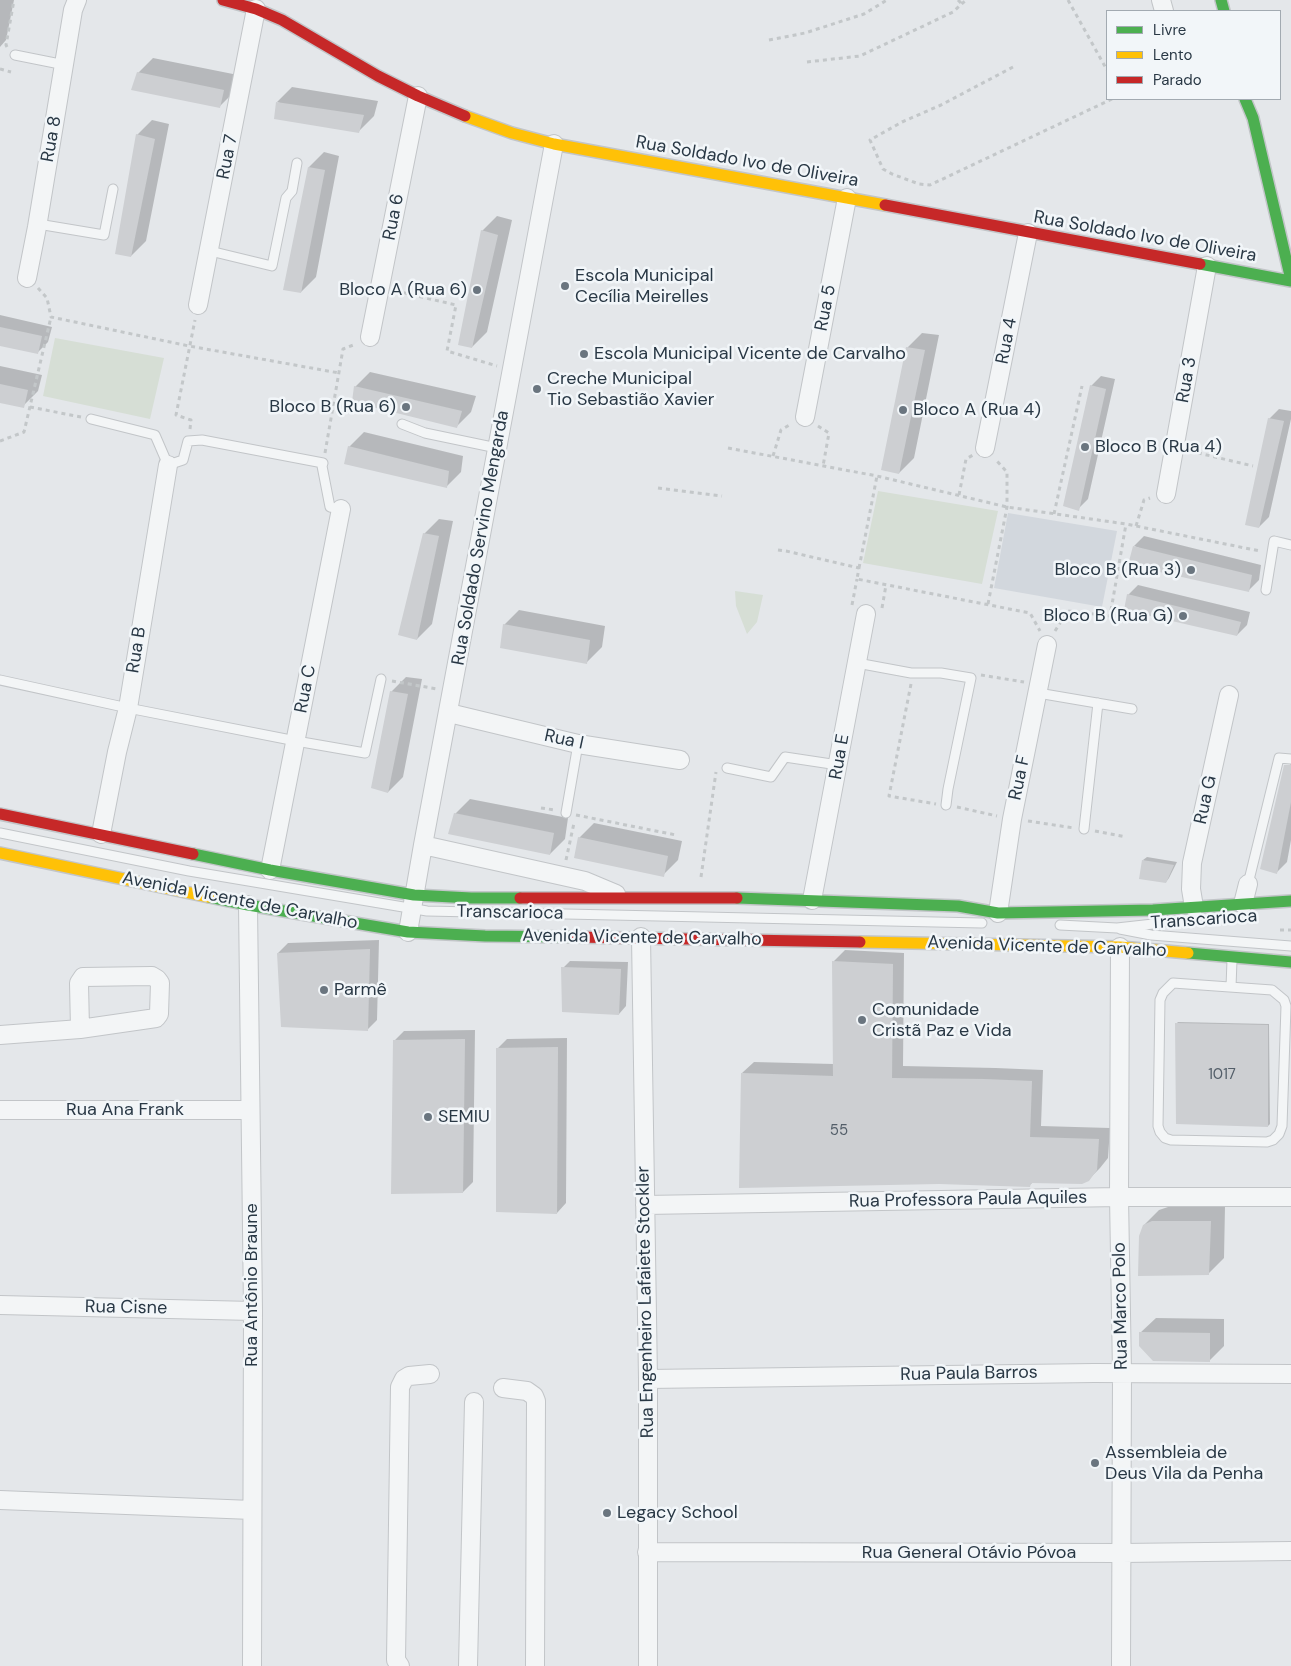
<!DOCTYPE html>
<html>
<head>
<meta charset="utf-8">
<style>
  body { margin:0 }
  #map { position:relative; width:1291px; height:1666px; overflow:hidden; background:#e4e7ea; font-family:"DM Sans",sans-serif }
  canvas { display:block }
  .legend { position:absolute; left:1106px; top:10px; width:175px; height:90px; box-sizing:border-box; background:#f2f6f9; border:1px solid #a2aab1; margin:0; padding:6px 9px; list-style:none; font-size:15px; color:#293845 }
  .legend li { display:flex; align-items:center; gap:10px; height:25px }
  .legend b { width:25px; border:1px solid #a2aab1 }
</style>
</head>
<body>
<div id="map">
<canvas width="1291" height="1666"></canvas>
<ul class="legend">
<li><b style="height:6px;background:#4caf50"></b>Livre</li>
<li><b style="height:6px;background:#ffc107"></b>Lento</li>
<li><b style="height:6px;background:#c62828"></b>Parado</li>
</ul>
</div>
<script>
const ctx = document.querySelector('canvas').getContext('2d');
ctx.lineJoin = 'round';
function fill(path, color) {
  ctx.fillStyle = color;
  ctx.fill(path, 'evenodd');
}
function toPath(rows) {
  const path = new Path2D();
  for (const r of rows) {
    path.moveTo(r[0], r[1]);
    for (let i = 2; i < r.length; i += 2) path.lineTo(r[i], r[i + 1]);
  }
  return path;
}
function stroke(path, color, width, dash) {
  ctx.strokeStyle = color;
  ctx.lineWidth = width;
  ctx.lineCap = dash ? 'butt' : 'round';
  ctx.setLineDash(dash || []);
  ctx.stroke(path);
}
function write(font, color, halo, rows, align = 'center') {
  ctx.font = font + ' "DM Sans",sans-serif';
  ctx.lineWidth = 5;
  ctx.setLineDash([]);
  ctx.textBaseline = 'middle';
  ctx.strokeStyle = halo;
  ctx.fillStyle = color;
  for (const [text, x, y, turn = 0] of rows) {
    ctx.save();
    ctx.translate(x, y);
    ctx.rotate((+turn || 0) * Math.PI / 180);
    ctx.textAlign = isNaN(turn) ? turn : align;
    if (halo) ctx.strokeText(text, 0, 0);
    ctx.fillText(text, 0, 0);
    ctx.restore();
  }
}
fill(toPath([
  [1008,513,1117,531,1102,607,994,588]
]), '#d2d7dd');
fill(toPath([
  [55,338,164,358,150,419,43,396],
  [878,491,998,511,982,584,863,563],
  [735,591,763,595,757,622,747,634,736,606]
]), '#d6ded5');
fill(toPath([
  [0,0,14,0,6,40,0,47],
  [153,58,238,75,234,92,219,107,138,73],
  [292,87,378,101,374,116,359,131,277,102],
  [152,120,169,124,146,241,131,256,137,135],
  [324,152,339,156,316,277,301,292,309,167],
  [497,216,512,220,487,332,472,347,482,231],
  [0,315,52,327,48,342,38,352,0,344],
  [922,333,939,335,914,458,899,473,907,348],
  [0,366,42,375,38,391,23,406,0,401],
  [370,372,476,396,471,412,456,427,355,387],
  [1101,376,1115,379,1088,499,1078,509,1091,386],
  [1279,409,1291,411,1291,419,1269,517,1259,527,1269,419],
  [364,432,463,456,461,472,446,487,349,447],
  [439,519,453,521,432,624,417,639,424,534],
  [1144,536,1261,565,1259,580,1249,590,1134,546],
  [1138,585,1250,612,1247,625,1237,635,1128,595],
  [519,610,605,626,602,647,587,662,504,625],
  [406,677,422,679,403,777,388,792,391,692],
  [1291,764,1291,840,1287,862,1277,872,1283,771],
  [470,799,568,818,565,839,550,854,455,814],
  [594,823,682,841,678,860,663,875,579,838],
  [1147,857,1177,862,1169,878,1166,882,1143,860],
  [379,940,377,1020,367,1030,278,953,288,943],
  [845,950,904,953,903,1066,996,1068,1043,1070,1041,1126,1110,1128,1108,1158,1100,1168,1088,1180,1033,1182,1029,1186,742,1073,754,1062,834,1064,833,962],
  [570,961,628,962,626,1006,619,1014,563,968],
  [1178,1022,1269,1024,1270,1124,1268,1126,1176,1024],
  [475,1030,473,1182,463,1192,394,1041,404,1031],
  [567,1038,566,1203,557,1213,497,1049,507,1039],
  [1168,1207,1225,1207,1224,1258,1209,1273,1144,1225,1159,1210],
  [1156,1318,1224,1319,1224,1346,1209,1361,1140,1333]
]), '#0003');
fill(toPath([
  [137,72,224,90,220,108,131,90],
  [276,102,364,115,359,133,274,119],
  [136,134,155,139,131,257,115,254],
  [308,167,325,170,301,293,283,290],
  [481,230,498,235,472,348,458,345],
  [0,327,42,336,38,354,0,346],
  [906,347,925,350,899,474,881,470],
  [0,384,28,390,24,408,0,403],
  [1090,385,1106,389,1079,511,1063,506],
  [354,386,462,411,457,428,352,402],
  [1268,418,1284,421,1259,528,1245,525],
  [348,446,449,471,447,488,344,464],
  [423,533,439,536,417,640,398,635],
  [1133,546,1252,575,1249,592,1128,565],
  [1127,594,1241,622,1237,636,1124,610],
  [503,624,590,640,587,664,500,648],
  [390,691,408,694,388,793,371,788],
  [1284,765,1291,765,1291,802,1277,874,1260,869],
  [454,813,554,833,550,855,448,834],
  [578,837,668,856,664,877,574,858],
  [1142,860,1174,865,1166,883,1139,879],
  [370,949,368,1031,281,1027,277,953],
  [832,961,893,964,892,1078,984,1079,1032,1081,1030,1137,1099,1139,1097,1170,1089,1181,1082,1184,1031,1183,1030,1187,939,1184,739,1188,741,1073,833,1076],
  [561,967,621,969,619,1015,562,1012],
  [1175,1023,1268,1025,1268,1127,1176,1124],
  [465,1039,463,1193,391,1194,393,1040],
  [558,1047,557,1214,496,1212,496,1048],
  [1152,1221,1211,1221,1209,1275,1138,1276,1139,1236,1143,1225],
  [1139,1332,1210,1333,1210,1362,1153,1361,1139,1346]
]), '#cdcfd2');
const lane = toPath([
  [15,55,65,65],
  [38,224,104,235,113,189],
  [210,251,272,266,286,198,292,191,297,163],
  [91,419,155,435,168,465,183,460,188,441,202,440,323,463,322,466,330,507,341,509],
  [402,424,425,433,497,448],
  [1266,590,1274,541,1291,545],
  [857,663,911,673,941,673,971,678,948,789,946,805],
  [0,680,128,708,296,741,365,753,381,679],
  [1038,693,1132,709],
  [727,768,771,777,785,757,838,765],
  [566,813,578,744],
  [1084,829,1098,703],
  [0,833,189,871,427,911,982,923],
  [1248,884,1279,758,1291,759],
  [1060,925,1117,928,1162,923],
  [1120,929,1151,935,1291,946],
  [1173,983,1272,990,1284,1000,1286,1006,1282,1126,1279,1134,1273,1140,1267,1142,1171,1140,1165,1138,1160,1132,1158,1126,1160,1000,1163,993,1173,983],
  [1231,987,1232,960]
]);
const street = toPath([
  [1161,0,1164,11],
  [27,278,37,227,73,10,77,0],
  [198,305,256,9],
  [370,337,418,96],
  [805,417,847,198],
  [985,448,1028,233],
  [1166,494,1207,266],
  [449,713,578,744,680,760],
  [101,834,117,752,128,708,168,465],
  [423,845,585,881,616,894],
  [270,870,341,509],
  [812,900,866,614],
  [1243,904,1248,884],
  [248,905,253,1311,252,1666],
  [1194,907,1191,889,1192,863,1229,695],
  [998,913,1012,819,1047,645],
  [408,932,423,845,554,144],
  [641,937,648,1379,648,1666],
  [1120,947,1119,1197,1122,1372,1121,1666],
  [0,1035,80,1029,79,983,83,977,152,976,157,979,160,983,159,1014,156,1018,80,1029],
  [0,1110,250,1110],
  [645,1205,1119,1197,1291,1197],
  [0,1305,253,1311],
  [648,1379,1094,1373,1291,1374],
  [503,1388,527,1391,534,1396,536,1401,535,1666],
  [0,1500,252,1510],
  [647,1552,1122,1553,1291,1551],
  [400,1666,396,1660,400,1387,404,1379,409,1376,430,1374],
  [468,1666,474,1402]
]);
const fast = toPath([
  [1221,0,1224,11],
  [1245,99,1253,118,1291,280],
  [1200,264,1291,281],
  [193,854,270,870,414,895,471,898,520,898],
  [209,897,248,905,408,932,485,936,574,937],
  [737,898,958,906,998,913,1153,910,1291,901],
  [1188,953,1291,962]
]);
const slow = toPath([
  [465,116,512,133,554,144,885,205],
  [0,853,209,897],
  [860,942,1120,947,1188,953]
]);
const jam = toPath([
  [223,0,256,9,282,20,378,76,418,96,465,116],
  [885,205,1200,264],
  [0,814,193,854],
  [520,898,737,898],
  [574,937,860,942]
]);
stroke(lane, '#c2c5c8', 11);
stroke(street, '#c2c5c8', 20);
stroke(fast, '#c2c5c8', 14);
stroke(slow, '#c2c5c8', 14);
stroke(jam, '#c2c5c8', 14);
stroke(toPath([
  [958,0,962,4],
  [1068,0,1107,70],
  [769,40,805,33,864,14,887,0],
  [7,47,6,45,14,0],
  [807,62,860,56,953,12,966,0],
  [1013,67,941,105,902,122,870,140,883,169,892,174,919,184,930,185,1112,99],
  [0,69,11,72],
  [38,288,47,298,51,317,189,346,339,373],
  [396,291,456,305,447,351,497,366],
  [30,407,81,417],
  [818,426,829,433,823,466],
  [190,429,191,420,176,415,195,320],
  [0,441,24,432,51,317],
  [728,448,877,476,1007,507,1126,524,1260,551],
  [1190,451,1253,466],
  [325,453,343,349,356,344],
  [773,456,781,430,791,424],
  [658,488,722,496],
  [959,495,966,459,973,455],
  [1054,514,1082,386],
  [1136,526,1144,500,1150,498],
  [778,550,786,551,859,568,857,579,1030,613,1040,631],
  [859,568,877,476],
  [988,604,1007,507,1007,472,995,459],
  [852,605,857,579],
  [882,608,886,585],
  [1110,616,1120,618],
  [1055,631,1068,611,1110,616,1126,524],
  [981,675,1024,682],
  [392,681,437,689],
  [911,684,889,796,936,804],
  [957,807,997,816],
  [541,808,555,810],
  [576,815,676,835],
  [1028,821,1074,828],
  [1095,831,1126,837],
  [566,860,574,823],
  [701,877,716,772],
  [1280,930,1291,930]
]), '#c3c7c9', 3, [4, 4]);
stroke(lane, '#f3f5f6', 9);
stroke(street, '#f3f5f6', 18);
stroke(fast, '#4caf50', 11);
stroke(slow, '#ffc107', 11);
stroke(jam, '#c62828', 11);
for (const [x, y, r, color] of [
  [565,286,5,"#6a757f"],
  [477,290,5,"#6a757f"],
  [584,354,5,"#6a757f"],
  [537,389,5,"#6a757f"],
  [406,407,5,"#6a757f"],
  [903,410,5,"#6a757f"],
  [1085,447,5,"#6a757f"],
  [1191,570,5,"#6a757f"],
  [1183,616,5,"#6a757f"],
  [324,990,5,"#6a757f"],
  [862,1020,5,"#6a757f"],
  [428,1117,5,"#6a757f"],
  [1095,1463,5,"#6a757f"],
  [607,1513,5,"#6a757f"]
]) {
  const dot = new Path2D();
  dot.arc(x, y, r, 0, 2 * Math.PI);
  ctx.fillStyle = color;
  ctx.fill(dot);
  stroke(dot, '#f2f6f9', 2);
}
write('15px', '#535e69', null, [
  ["1017",1222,1075],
  ["55",839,1131]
]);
write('18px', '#293845', '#f2f6f9', [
  ["Rua 8",52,139,-80],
  ["Rua 7",228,157,-79],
  ["Rua Soldado Ivo de Oliveira",747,162,10],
  ["Rua 6",394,217,-79],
  ["Rua Soldado Ivo de Oliveira",1145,237,10],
  ["Rua 5",826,308,-79],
  ["Rua 4",1007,341,-79],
  ["Rua 3",1187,380,-80],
  ["Rua Soldado Servino Mengarda",481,538,-80],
  ["Rua B",137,650,-81],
  ["Rua C",306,689,-79],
  ["Rua I",564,740,12],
  ["Rua E",840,757,-80],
  ["Rua F",1020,778,-78],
  ["Rua G",1206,800,-78],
  ["Avenida Vicente de Carvalho",240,901,11],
  ["Transcarioca",510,913,1],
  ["Transcarioca",1204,920,-4],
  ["Avenida Vicente de Carvalho",642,938,1],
  ["Avenida Vicente de Carvalho",1047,947,2],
  ["Rua Ana Frank",125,1110],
  ["Rua Professora Paula Aquiles",968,1200,-1],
  ["Rua Antônio Braune",252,1285,-90],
  ["Rua Engenheiro Lafaiete Stockler",646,1302,-91],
  ["Rua Marco Polo",1121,1306,-91],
  ["Rua Cisne",126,1308,1],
  ["Rua Paula Barros",969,1374,-1],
  ["Rua General Otávio Póvoa",969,1553]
]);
write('18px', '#293845', '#f2f6f9', [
  ["Escola Municipal",575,276],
  ["Cecília Meirelles",575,297],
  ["Bloco A (Rua 6)",467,290,"right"],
  ["Escola Municipal Vicente de Carvalho",594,354],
  ["Creche Municipal",547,379],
  ["Tio Sebastião Xavier",547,400],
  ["Bloco B (Rua 6)",396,407,"right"],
  ["Bloco A (Rua 4)",913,410],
  ["Bloco B (Rua 4)",1095,447],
  ["Bloco B (Rua 3)",1181,570,"right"],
  ["Bloco B (Rua G)",1173,616,"right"],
  ["Parmê",334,990],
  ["Comunidade",872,1010],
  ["Cristã Paz e Vida",872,1031],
  ["SEMIU",438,1117],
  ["Assembleia de",1105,1453],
  ["Deus Vila da Penha",1105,1474],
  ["Legacy School",617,1513]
], 'left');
</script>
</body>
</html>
